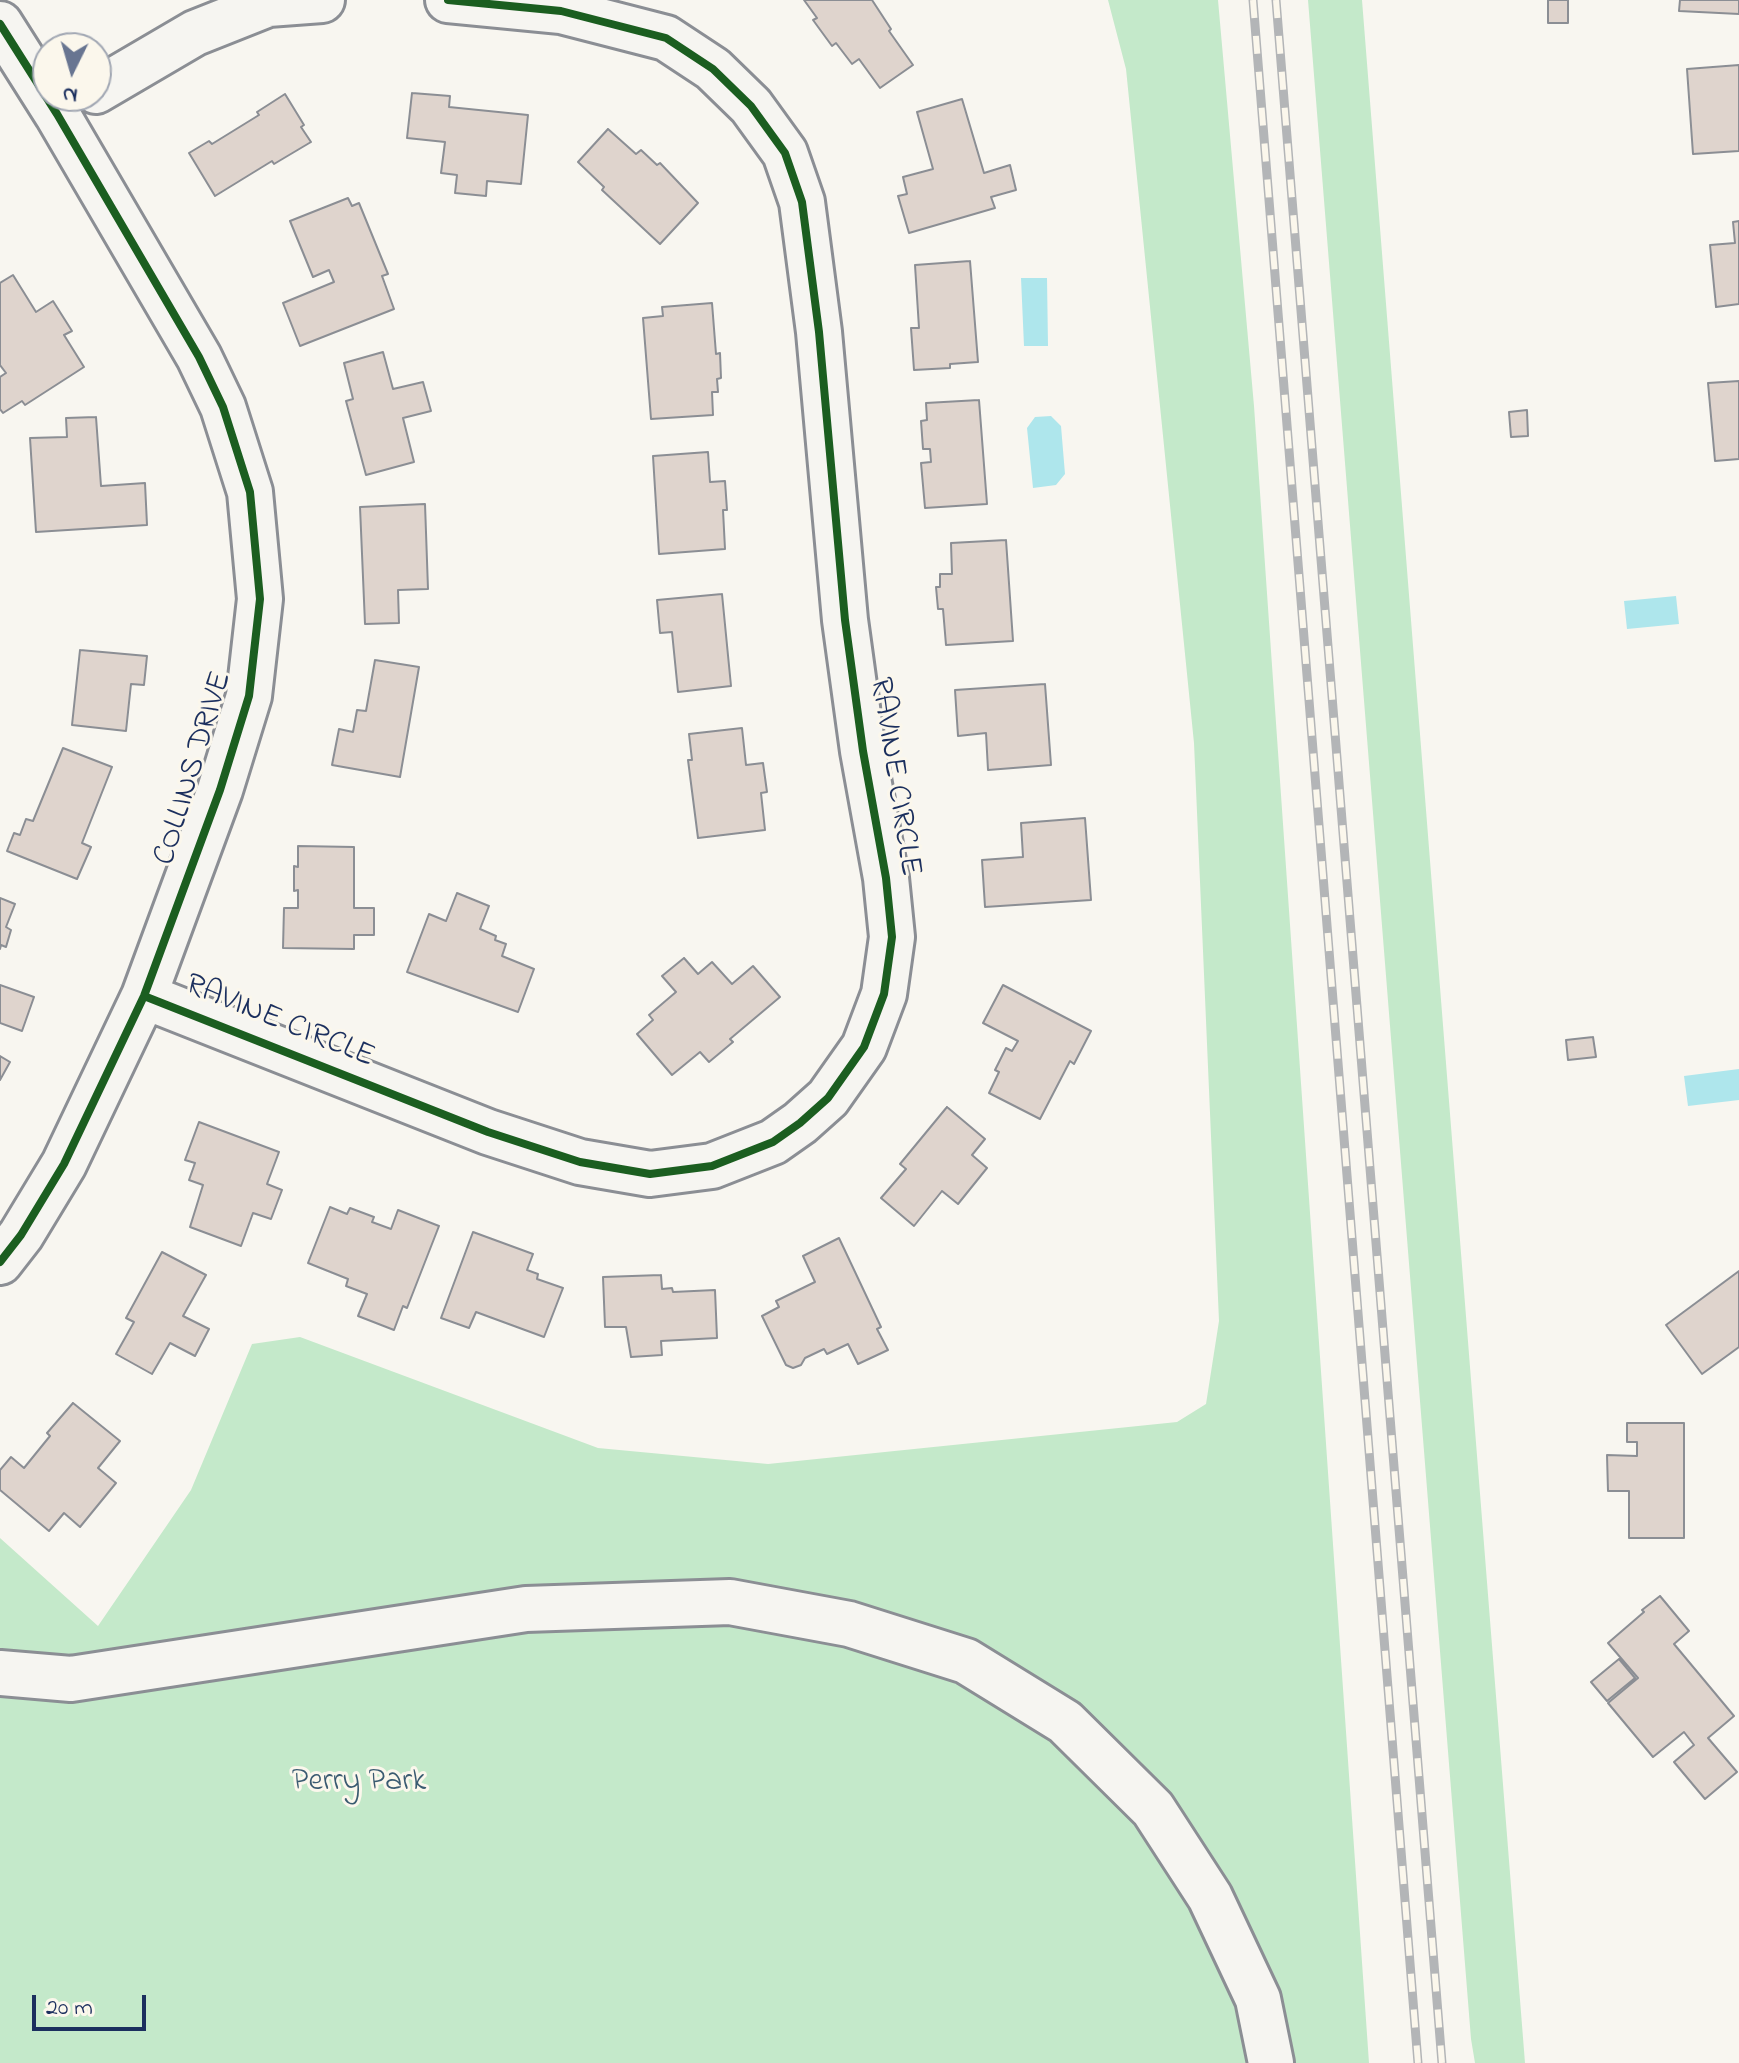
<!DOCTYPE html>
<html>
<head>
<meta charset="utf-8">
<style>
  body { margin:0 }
  #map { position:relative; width:1739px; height:2063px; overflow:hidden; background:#f8f6f0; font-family:"Indie Flower",sans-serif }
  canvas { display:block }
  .north { position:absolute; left:32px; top:32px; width:80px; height:80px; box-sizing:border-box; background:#fbf7ec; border:2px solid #a1a7b3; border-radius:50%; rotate:185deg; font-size:22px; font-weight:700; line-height:32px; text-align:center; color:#1b2f5e }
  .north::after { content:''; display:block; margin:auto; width:28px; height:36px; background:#687591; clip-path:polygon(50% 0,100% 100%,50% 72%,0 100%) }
  .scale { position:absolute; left:32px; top:1995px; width:114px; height:36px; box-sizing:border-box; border:4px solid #1b2f5e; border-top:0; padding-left:10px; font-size:24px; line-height:28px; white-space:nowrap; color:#1b2f5e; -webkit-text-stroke:6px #fbf7ec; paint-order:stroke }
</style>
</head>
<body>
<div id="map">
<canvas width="1739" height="2063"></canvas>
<div class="north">N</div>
<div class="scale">20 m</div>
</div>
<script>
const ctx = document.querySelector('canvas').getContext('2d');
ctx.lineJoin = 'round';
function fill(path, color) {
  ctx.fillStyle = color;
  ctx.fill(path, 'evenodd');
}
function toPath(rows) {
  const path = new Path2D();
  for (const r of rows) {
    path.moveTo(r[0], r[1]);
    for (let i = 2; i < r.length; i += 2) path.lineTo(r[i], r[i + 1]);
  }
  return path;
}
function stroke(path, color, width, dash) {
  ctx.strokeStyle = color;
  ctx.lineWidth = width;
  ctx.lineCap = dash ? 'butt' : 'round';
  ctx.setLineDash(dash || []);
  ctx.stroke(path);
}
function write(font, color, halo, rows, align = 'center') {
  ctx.font = font + ' "Indie Flower",sans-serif';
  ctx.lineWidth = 6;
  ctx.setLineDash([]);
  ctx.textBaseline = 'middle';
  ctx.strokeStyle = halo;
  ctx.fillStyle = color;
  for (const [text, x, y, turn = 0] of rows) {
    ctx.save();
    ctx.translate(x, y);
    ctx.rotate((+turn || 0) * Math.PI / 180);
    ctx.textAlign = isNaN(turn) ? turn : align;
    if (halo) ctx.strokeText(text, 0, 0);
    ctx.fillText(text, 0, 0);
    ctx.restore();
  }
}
fill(toPath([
  [1108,0,1218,0,1254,406,1369,2063,0,2063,0,1538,98,1626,191,1490,252,1344,300,1337,598,1448,768,1464,1177,1422,1206,1404,1219,1321,1194,743,1126,69],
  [1308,0,1362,0,1525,2063,1475,2063,1471,2039]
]), '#c4e9ca');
fill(toPath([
  [1021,278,1047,278,1048,346,1024,346],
  [1051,416,1061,426,1065,474,1056,485,1033,488,1027,428,1035,417],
  [1676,596,1679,624,1627,629,1624,601],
  [1739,1069,1739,1100,1688,1106,1684,1076]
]), '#aee6ec');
const building = toPath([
  [804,0,872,0,891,29,889,31,913,65,880,88,859,59,852,64,836,43,832,46,813,20,817,18,804,0],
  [1548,0,1568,0,1568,23,1548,23,1548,0],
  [1680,0,1739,0,1739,14,1679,11,1680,0],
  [1739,65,1739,151,1693,154,1687,69,1739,65],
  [412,93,450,96,449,107,528,115,521,184,487,181,486,196,455,193,457,175,441,173,445,142,407,138,412,93],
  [285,94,304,125,301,127,311,142,274,164,272,161,215,196,189,153,209,141,212,144,259,115,257,112,285,94],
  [962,99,984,173,1010,165,1016,190,991,197,995,208,909,233,898,196,907,194,903,177,933,169,917,112,962,99],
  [608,129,636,154,641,150,657,165,660,163,698,203,660,244,602,190,604,187,578,162,608,129],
  [348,198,352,206,359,203,388,274,382,276,394,309,300,346,283,303,334,282,329,270,313,277,290,221,348,198],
  [1739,221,1739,304,1716,307,1710,245,1735,243,1733,222,1739,221],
  [970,261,978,362,950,364,950,368,914,370,911,328,919,328,915,265,970,261],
  [13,275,36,312,53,301,72,331,64,335,84,367,25,405,22,401,3,413,0,409,0,377,6,373,0,365,0,283,13,275],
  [712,303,716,354,720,353,721,378,717,379,718,392,712,392,713,415,651,419,643,318,663,316,662,307,712,303],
  [383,352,393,389,423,382,431,411,403,418,414,462,366,475,346,401,353,399,344,363,383,352],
  [1739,381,1739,459,1715,461,1708,383,1739,381],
  [979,400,987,504,925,508,921,463,931,462,930,449,923,449,921,421,927,420,926,403,979,400],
  [1527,410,1528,436,1511,437,1509,412,1527,410],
  [96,417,101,486,145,483,147,525,36,532,30,438,67,437,66,418,96,417],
  [708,452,710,482,725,481,727,510,723,510,725,549,659,554,653,456,708,452],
  [425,504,428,589,398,590,399,623,365,624,360,507,425,504],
  [1006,540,1013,641,946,645,943,609,938,609,936,587,940,587,940,574,952,574,951,543,1006,540],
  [722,594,731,686,678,692,672,632,660,633,657,600,722,594],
  [80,650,147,656,144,685,131,684,126,731,72,725,80,650],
  [375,660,419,667,400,777,332,765,339,729,353,732,357,710,366,711,375,660],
  [1045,684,1051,765,988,770,986,733,958,736,955,690,1045,684],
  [742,728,746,765,763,763,767,792,761,793,765,830,698,838,688,760,692,760,689,734,742,728],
  [63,748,112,767,82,843,91,847,77,879,7,851,14,833,20,835,26,819,33,821,63,748],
  [1085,818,1091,900,985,907,982,860,1023,857,1021,823,1085,818],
  [298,846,354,847,354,908,374,908,374,935,354,935,354,949,283,948,284,908,298,908,298,890,294,891,294,866,298,867,298,846],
  [457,893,489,906,480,929,496,936,495,940,506,944,502,956,534,969,518,1012,407,972,429,914,446,921,457,893],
  [0,898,15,904,6,927,11,930,6,947,1,945,0,949,0,898],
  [684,958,698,974,712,962,732,984,753,966,780,997,730,1039,733,1042,709,1062,700,1052,672,1075,637,1034,653,1020,649,1015,676,992,662,976,684,958],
  [0,985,34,997,22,1031,0,1023,0,985],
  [1003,985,1091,1031,1074,1064,1070,1061,1040,1119,989,1093,999,1072,995,1070,1006,1048,1012,1051,1018,1041,983,1023,1003,985],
  [1593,1037,1596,1057,1568,1060,1566,1040,1593,1037],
  [0,1056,10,1062,0,1080,0,1056],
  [947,1107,985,1139,972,1155,987,1168,958,1204,942,1191,914,1226,881,1198,906,1169,900,1164,947,1107],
  [199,1122,279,1152,267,1184,282,1190,271,1219,253,1213,241,1246,190,1227,203,1185,189,1180,195,1163,185,1160,199,1122],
  [330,1207,347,1214,350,1208,374,1217,372,1222,391,1229,398,1210,439,1226,407,1308,403,1306,394,1330,358,1316,367,1294,346,1286,348,1279,308,1263,330,1207],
  [473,1232,533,1254,527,1270,538,1274,537,1279,563,1288,544,1337,476,1312,469,1328,441,1318,473,1232],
  [839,1238,881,1327,877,1329,888,1350,858,1364,848,1344,827,1354,824,1349,805,1358,801,1365,793,1368,786,1365,762,1316,779,1307,776,1301,815,1282,803,1256,839,1238],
  [162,1252,206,1275,183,1316,209,1329,195,1356,170,1343,152,1374,116,1354,134,1322,126,1318,162,1252],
  [1739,1271,1739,1347,1702,1374,1666,1325,1739,1271],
  [661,1275,662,1289,672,1288,673,1292,715,1290,717,1338,661,1341,662,1355,631,1357,626,1327,605,1327,603,1277,661,1275],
  [73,1403,120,1441,98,1468,116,1483,80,1527,64,1513,49,1531,0,1490,0,1470,11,1457,24,1468,50,1436,47,1433,73,1403],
  [1627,1423,1684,1423,1684,1538,1629,1538,1629,1491,1608,1491,1607,1455,1637,1456,1637,1442,1627,1442,1627,1423],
  [1660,1596,1689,1631,1674,1644,1734,1716,1708,1738,1737,1772,1705,1799,1674,1762,1694,1745,1684,1732,1653,1757,1608,1703,1638,1678,1608,1643,1644,1612,1642,1610,1660,1596],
  [1619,1659,1635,1678,1607,1701,1591,1682,1619,1659]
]);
fill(building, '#dfd4cd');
stroke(building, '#8b8e94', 2);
const minor = toPath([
  [0,24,57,114,199,357,223,407,250,492,260,599,249,696,220,790,144,996,64,1164,21,1235,0,1262],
  [96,91,195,33,268,4,322,0],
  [144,996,488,1132,580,1162,650,1174,712,1166,773,1142,800,1123,828,1098,864,1047,884,994,892,937,886,878,863,751,845,620,819,332,802,202,785,153,751,106,713,69,666,38,561,11,448,0],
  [0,1673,71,1679,526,1609,730,1602,849,1624,966,1661,1065,1722,1153,1809,1210,1897,1258,1999,1271,2063]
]);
stroke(minor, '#8b8e94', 50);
stroke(minor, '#f6f5f1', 44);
const rail = toPath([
  [1253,0,1418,2063],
  [1276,0,1442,2063]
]);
stroke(rail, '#b3b5b7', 9);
stroke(rail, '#fbf7ec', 6, [18]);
stroke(toPath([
  [0,24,57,114,199,357,223,407,250,492,260,599,249,696,220,790,144,996,64,1164,21,1235,0,1262],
  [144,996,488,1132,580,1162,650,1174,712,1166,773,1142,800,1123,828,1098,864,1047,884,994,892,937,886,878,863,751,845,620,819,332,802,202,785,153,751,106,713,69,666,38,561,11,448,0]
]), '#1b5e20', 8);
write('32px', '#1b2f5e', '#fbf7ec', [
  ["COLLINS DRIVE",195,769,-73],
  ["RAVINE CIRCLE",893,777,81],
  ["RAVINE CIRCLE",279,1023,22]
]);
write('32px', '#3a5b71', '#fbf7ec', [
  ["Perry Park",359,1784]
]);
</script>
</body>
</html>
